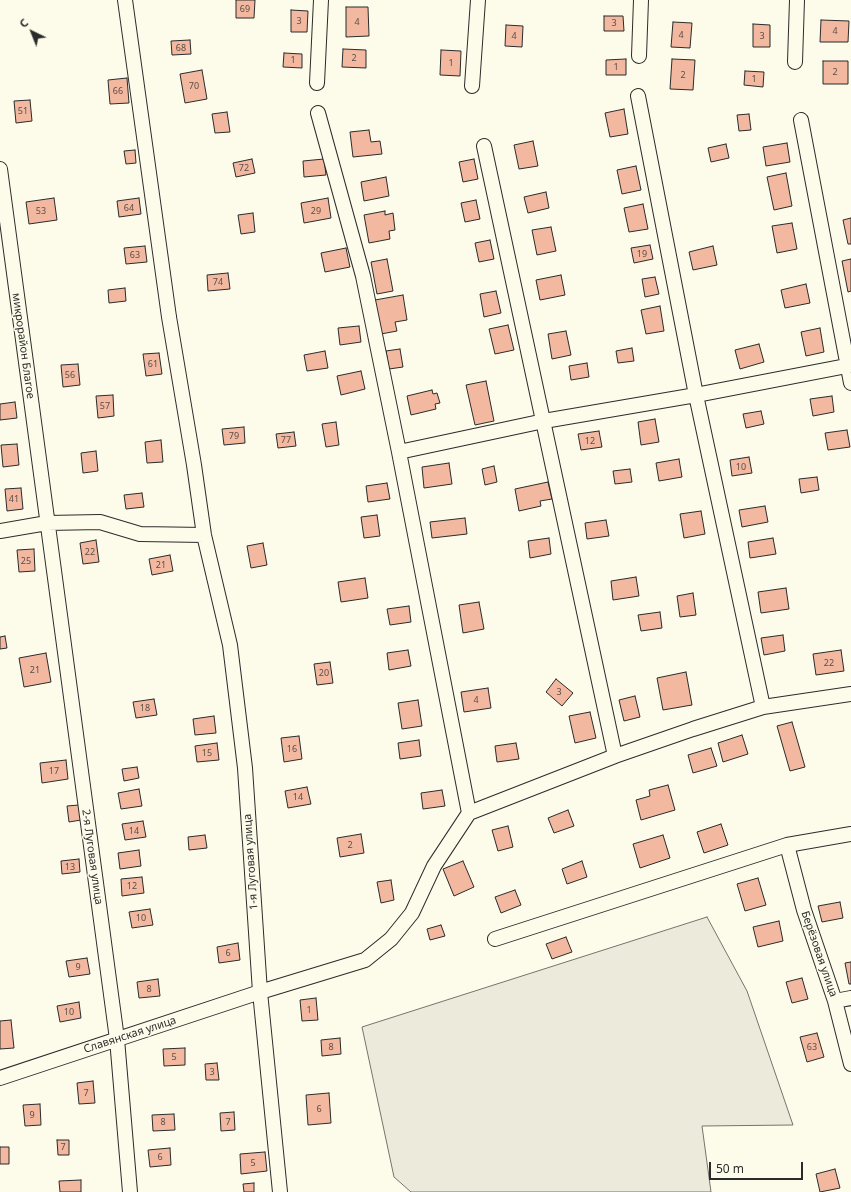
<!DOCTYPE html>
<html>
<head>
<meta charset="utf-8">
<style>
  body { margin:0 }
  #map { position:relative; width:851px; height:1192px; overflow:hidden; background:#fdfbea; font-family:"Noto Sans",sans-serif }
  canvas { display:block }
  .north { position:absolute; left:12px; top:12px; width:40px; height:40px; -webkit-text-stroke:3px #fdfbea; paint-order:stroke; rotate:317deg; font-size:11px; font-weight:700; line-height:16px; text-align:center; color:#2b2b2b }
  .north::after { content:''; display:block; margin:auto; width:14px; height:18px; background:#2b2b2b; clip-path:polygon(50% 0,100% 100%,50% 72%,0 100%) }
  .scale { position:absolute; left:709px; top:1162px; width:94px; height:18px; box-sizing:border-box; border:2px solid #2b2b2b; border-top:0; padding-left:5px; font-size:12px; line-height:14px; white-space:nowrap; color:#2b2b2b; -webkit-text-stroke:3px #fdfbea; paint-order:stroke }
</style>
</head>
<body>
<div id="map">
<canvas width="851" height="1192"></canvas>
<div class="north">С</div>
<div class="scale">50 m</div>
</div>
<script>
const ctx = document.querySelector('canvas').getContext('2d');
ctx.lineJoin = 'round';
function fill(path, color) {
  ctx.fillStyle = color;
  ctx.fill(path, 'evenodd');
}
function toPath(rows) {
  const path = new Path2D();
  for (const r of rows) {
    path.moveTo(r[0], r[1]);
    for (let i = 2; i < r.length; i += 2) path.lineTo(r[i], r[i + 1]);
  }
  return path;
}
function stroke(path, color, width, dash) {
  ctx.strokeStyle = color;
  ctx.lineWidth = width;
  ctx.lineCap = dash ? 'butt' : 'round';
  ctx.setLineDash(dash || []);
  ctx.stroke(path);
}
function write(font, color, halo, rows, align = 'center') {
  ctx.font = font + ' "Noto Sans",sans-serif';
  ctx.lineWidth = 3;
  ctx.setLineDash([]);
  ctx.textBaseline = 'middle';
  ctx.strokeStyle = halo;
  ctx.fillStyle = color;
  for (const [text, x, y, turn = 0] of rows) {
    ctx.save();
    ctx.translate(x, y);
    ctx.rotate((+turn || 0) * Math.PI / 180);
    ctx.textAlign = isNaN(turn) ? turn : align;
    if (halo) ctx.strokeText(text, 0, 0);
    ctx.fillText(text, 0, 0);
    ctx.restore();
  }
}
const green = toPath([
  [707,917,747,991,793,1125,702,1126,711,1192,411,1192,394,1177,362,1027,707,917]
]);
fill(green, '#ecebdb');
stroke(green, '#74746e', 1);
const building = toPath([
  [236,0,255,0,254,18,236,18,236,0],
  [346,7,368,7,369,36,346,37,346,7],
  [291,10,308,11,307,32,291,32,291,10],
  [604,16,623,16,624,31,604,31,604,16],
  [821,20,849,21,848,42,820,42,821,20],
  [673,22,692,23,690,48,671,47,673,22],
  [753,24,770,25,770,47,753,47,753,24],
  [506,25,523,26,522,47,505,46,506,25],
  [190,40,191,54,172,55,171,41,190,40],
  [343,49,366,50,366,68,342,67,343,49],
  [441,50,461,51,460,76,440,75,441,50],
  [284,53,302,54,302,68,283,67,284,53],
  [626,59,626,75,606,75,606,60,626,59],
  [672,59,695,60,693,90,670,89,672,59],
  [823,61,848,61,848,84,823,84,823,61],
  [202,70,207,99,185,103,180,74,202,70],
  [745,71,764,72,763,87,744,85,745,71],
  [127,78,129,103,110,104,108,80,127,78],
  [30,100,32,121,16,123,14,101,30,100],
  [624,109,628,134,610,137,605,113,624,109],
  [227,112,230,132,215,133,212,114,227,112],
  [749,114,751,130,739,131,737,115,749,114],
  [369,130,371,142,380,141,382,154,353,157,350,132,369,130],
  [533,141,538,166,519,169,514,145,533,141],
  [787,143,790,162,766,166,763,147,787,143],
  [726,144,729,158,711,162,708,148,726,144],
  [135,150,136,163,126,164,124,151,135,150],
  [252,159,255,173,236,177,233,163,252,159],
  [324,159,326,175,304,177,303,161,324,159],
  [474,159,478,179,463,182,459,162,474,159],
  [636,166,641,190,622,194,617,170,636,166],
  [786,173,792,206,774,210,767,177,786,173],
  [386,177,389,196,364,201,361,182,386,177],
  [546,192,549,208,528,213,524,197,546,192],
  [54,198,57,220,29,224,26,202,54,198],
  [139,198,141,214,119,217,117,201,139,198],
  [328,198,331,218,304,223,301,203,328,198],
  [476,200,480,219,465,222,461,203,476,200],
  [643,204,648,229,629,232,624,208,643,204],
  [385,211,385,215,393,213,395,230,389,231,390,239,369,243,364,215,385,211],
  [253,213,255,232,241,234,238,215,253,213],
  [851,218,851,244,848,244,843,220,851,218],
  [792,223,797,249,777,253,772,226,792,223],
  [551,227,556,251,537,255,532,230,551,227],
  [490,240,494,259,479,262,475,243,490,240],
  [650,245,653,259,634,263,631,248,650,245],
  [145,246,147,262,126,264,124,248,145,246],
  [713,246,717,265,693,270,689,252,713,246],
  [346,248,350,267,325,272,321,253,346,248],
  [387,259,393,291,377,294,371,262,387,259],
  [851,259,851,291,848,292,842,261,851,259],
  [228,273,230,289,208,291,207,275,228,273],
  [561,275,565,295,540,300,536,280,561,275],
  [655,277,659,294,645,297,642,279,655,277],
  [806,284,810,303,785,308,781,290,806,284],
  [125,288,126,301,109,303,108,290,125,288],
  [496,291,501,313,484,317,480,294,496,291],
  [403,295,407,320,395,322,397,331,381,334,375,300,403,295],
  [660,306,664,331,646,334,641,310,660,306],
  [508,325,514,350,495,354,489,329,508,325],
  [359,326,361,342,340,345,338,328,359,326],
  [820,328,824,352,806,356,801,332,820,328],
  [566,331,571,355,552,359,548,334,566,331],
  [759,344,764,362,740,369,735,350,759,344],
  [632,348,634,361,618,363,616,351,632,348],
  [400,349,403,367,389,369,386,351,400,349],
  [325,351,328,368,307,371,304,355,325,351],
  [159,353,162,374,146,376,143,354,159,353],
  [587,363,589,377,571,380,569,366,587,363],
  [78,364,80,385,63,387,61,365,78,364],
  [361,371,365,389,341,395,337,376,361,371],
  [486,381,494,421,475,425,466,385,486,381],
  [432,390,433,394,437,393,440,403,435,404,436,409,411,415,407,396,432,390],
  [113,395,114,416,98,418,96,396,113,395],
  [832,396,834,412,813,416,810,399,832,396],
  [15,402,17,418,0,420,0,404,15,402],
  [761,411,764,424,746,428,743,414,761,411],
  [655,419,659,442,641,445,638,422,655,419],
  [336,422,339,445,326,447,322,424,336,422],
  [244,427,245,443,224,445,222,429,244,427],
  [847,430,850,447,828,450,825,433,847,430],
  [599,431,602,447,581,450,578,434,599,431],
  [294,432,296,446,278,448,276,434,294,432],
  [161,440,163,462,147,463,145,442,161,440],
  [17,444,19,465,3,467,1,445,17,444],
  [96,451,98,471,83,473,81,453,96,451],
  [749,457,752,473,732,476,730,460,749,457],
  [679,459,682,477,659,481,656,463,679,459],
  [449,463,452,484,424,488,422,467,449,463],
  [494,466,497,482,485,485,482,469,494,466],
  [630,469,632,482,615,484,613,471,630,469],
  [817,477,819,490,801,493,799,479,817,477],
  [548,482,552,499,540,501,541,506,519,511,515,489,548,482],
  [387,483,390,499,368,502,366,486,387,483],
  [21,488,23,509,7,511,5,489,21,488],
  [142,493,144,507,126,509,124,495,142,493],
  [765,506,768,522,742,527,739,510,765,506],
  [701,511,705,534,684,538,680,514,701,511],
  [377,515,380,536,364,538,361,517,377,515],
  [465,518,467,534,432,538,430,522,465,518],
  [606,520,609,536,587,539,585,523,606,520],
  [549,538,551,554,530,558,528,541,549,538],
  [773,538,776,554,750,558,748,542,773,538],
  [96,540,99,562,83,564,80,543,96,540],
  [263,543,267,565,251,568,247,546,263,543],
  [34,549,35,571,19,572,17,550,34,549],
  [170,555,173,571,152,575,149,559,170,555],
  [636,577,639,596,613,600,611,581,636,577],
  [365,578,368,598,341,602,338,582,365,578],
  [786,588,789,609,761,613,758,592,786,588],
  [693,593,696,615,680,617,677,596,693,593],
  [479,602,484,629,463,633,459,605,479,602],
  [409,606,411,622,390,625,387,609,409,606],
  [660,612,662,628,641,631,638,615,660,612],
  [783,635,785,651,764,655,761,638,783,635],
  [5,636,7,648,0,649,0,637,5,636],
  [408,650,411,666,389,670,387,653,408,650],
  [841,650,844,671,816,675,813,654,841,650],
  [46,653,51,682,24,687,19,658,46,653],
  [330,662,333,683,317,685,314,664,330,662],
  [686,672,692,705,663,710,657,678,686,672],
  [556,679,573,693,562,706,546,692,556,679],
  [488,688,491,708,464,712,461,692,488,688],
  [635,696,640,717,624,721,619,700,635,696],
  [154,699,157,715,136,718,133,702,154,699],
  [418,700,422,726,402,729,398,703,418,700],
  [590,712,596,738,575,743,569,716,590,712],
  [214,716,216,733,195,735,193,719,214,716],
  [792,722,805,767,790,771,777,726,792,722],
  [742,735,748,754,723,762,718,743,742,735],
  [299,736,302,759,284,762,281,738,299,736],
  [419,740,421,756,400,759,398,743,419,740],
  [217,743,219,760,197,762,195,746,217,743],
  [516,743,519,759,497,762,495,746,516,743],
  [711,748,717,766,693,773,688,755,711,748],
  [66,760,68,779,42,783,40,763,66,760],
  [137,767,139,778,124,781,122,769,137,767],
  [668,785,675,810,641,820,636,800,650,796,649,790,668,785],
  [307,787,311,804,288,808,285,791,307,787],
  [139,789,142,806,121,809,118,793,139,789],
  [442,790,445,806,423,809,421,793,442,790],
  [79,805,81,820,69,822,67,806,79,805],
  [568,810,574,826,554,833,548,818,568,810],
  [143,821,146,837,125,840,122,824,143,821],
  [721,824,728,845,704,853,697,832,721,824],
  [508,826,513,847,498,851,492,830,508,826],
  [361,834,364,853,340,857,337,838,361,834],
  [205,835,207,848,189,850,188,837,205,835],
  [663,835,670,858,640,868,633,844,663,835],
  [139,850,141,866,120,869,118,853,139,850],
  [79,859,80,872,62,874,61,861,79,859],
  [463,861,474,887,454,896,443,869,463,861],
  [582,861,587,877,567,884,562,869,582,861],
  [142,877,144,893,122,896,121,879,142,877],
  [758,878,766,905,745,911,737,884,758,878],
  [391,880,394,900,381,903,377,882,391,880],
  [515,890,521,905,501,913,495,897,515,890],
  [840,902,843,918,822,922,818,906,840,902],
  [150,909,153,925,132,928,129,912,150,909],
  [779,921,783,941,758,947,753,927,779,921],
  [441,925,445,936,430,940,427,929,441,925],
  [566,937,572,952,552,959,546,944,566,937],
  [238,943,240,960,219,963,217,947,238,943],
  [87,958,90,974,69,977,66,961,87,958],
  [851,962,851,984,849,984,845,963,851,962],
  [802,978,808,999,792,1003,786,982,802,978],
  [158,979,160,996,139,998,137,982,158,979],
  [316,998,318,1020,302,1021,300,1000,316,998],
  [79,1002,81,1018,60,1022,57,1006,79,1002],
  [11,1020,14,1048,0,1049,0,1021,11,1020],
  [817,1033,824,1057,807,1062,800,1037,817,1033],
  [340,1038,341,1054,322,1056,321,1040,340,1038],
  [185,1048,185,1065,164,1066,163,1049,185,1048],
  [217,1063,219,1080,206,1080,205,1064,217,1063],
  [93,1081,95,1103,79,1104,77,1083,93,1081],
  [329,1093,331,1123,308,1125,306,1095,329,1093],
  [40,1104,41,1125,25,1126,23,1105,40,1104],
  [234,1112,235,1130,221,1131,220,1113,234,1112],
  [174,1114,175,1130,153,1131,152,1115,174,1114],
  [57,1140,69,1140,69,1155,58,1155,57,1140],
  [0,1147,9,1147,9,1164,0,1164,0,1147],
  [170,1148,171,1165,150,1167,148,1150,170,1148],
  [265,1152,267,1171,241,1174,240,1154,265,1152],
  [835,1169,840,1188,820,1192,816,1174,835,1169],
  [81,1180,81,1192,60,1192,59,1181,81,1180],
  [254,1183,254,1192,244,1192,243,1184,254,1183]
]);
fill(building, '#f2b8a0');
stroke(building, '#2b2b2b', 1);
const minor = toPath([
  [125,0,169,317,194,465,204,535,230,645,245,768,260,992,280,1192],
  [639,56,641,0],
  [795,62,797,0],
  [317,83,321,0],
  [472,86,478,0],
  [638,96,696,395,763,707],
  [318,113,363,276,399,452,469,813],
  [801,120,851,383],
  [484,146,615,756],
  [0,169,117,1039,130,1192],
  [399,452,544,421,696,395,851,365],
  [0,531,47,523,100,522,140,534,204,535],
  [787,845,804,910,835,1001,851,1064],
  [495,939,787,845,851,834],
  [835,1001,851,998],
  [0,1078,260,992,365,960,391,939,412,913,434,866,469,813,615,756,693,729,763,707,851,694]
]);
stroke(minor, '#2b2b2b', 16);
stroke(minor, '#fdfbea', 14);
write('9px', '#5d4e48', null, [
  ["69",245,9],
  ["3",299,21],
  ["4",357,22],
  ["3",614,23],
  ["4",835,31],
  ["4",681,35],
  ["4",514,36],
  ["3",762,36],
  ["68",181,48],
  ["2",354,58],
  ["1",293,60],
  ["1",451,63],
  ["1",616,67],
  ["2",835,72],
  ["2",683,75],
  ["1",754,79],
  ["70",194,86],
  ["66",118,91],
  ["51",23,111],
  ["72",244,168],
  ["64",129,208],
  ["53",41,211],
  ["29",316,211],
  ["19",642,254],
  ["63",135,255],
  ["74",218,282],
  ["61",153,364],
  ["56",70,375],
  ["57",105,406],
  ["79",234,436],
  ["77",286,440],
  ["12",590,441],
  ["10",741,467],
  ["41",14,499],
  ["22",90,552],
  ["25",26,561],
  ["21",161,565],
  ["22",829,663],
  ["21",35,670],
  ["20",324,673],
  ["3",559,692],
  ["4",476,700],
  ["18",145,708],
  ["16",292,749],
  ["15",207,753],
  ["17",54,771],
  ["14",298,797],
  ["14",134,831],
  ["2",350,845],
  ["13",70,867],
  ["12",132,886],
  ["10",141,918],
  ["6",228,953],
  ["9",78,967],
  ["8",149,989],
  ["1",309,1010],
  ["10",69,1012],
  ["8",331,1047],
  ["63",812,1047],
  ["5",174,1057],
  ["3",212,1072],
  ["7",86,1093],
  ["6",319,1109],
  ["9",32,1115],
  ["8",163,1122],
  ["7",228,1122],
  ["7",63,1147],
  ["6",160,1157],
  ["5",253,1163]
]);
write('11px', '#2b2b2b', '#fdfbea', [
  ["микрорайон Благое",23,346,82],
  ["2-я Луговая улица",92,857,82],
  ["1-я Луговая улица",251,862,-94],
  ["Берёзовая улица",819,954,71],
  ["Славянская улица",130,1035,-18]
]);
</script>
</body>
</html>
